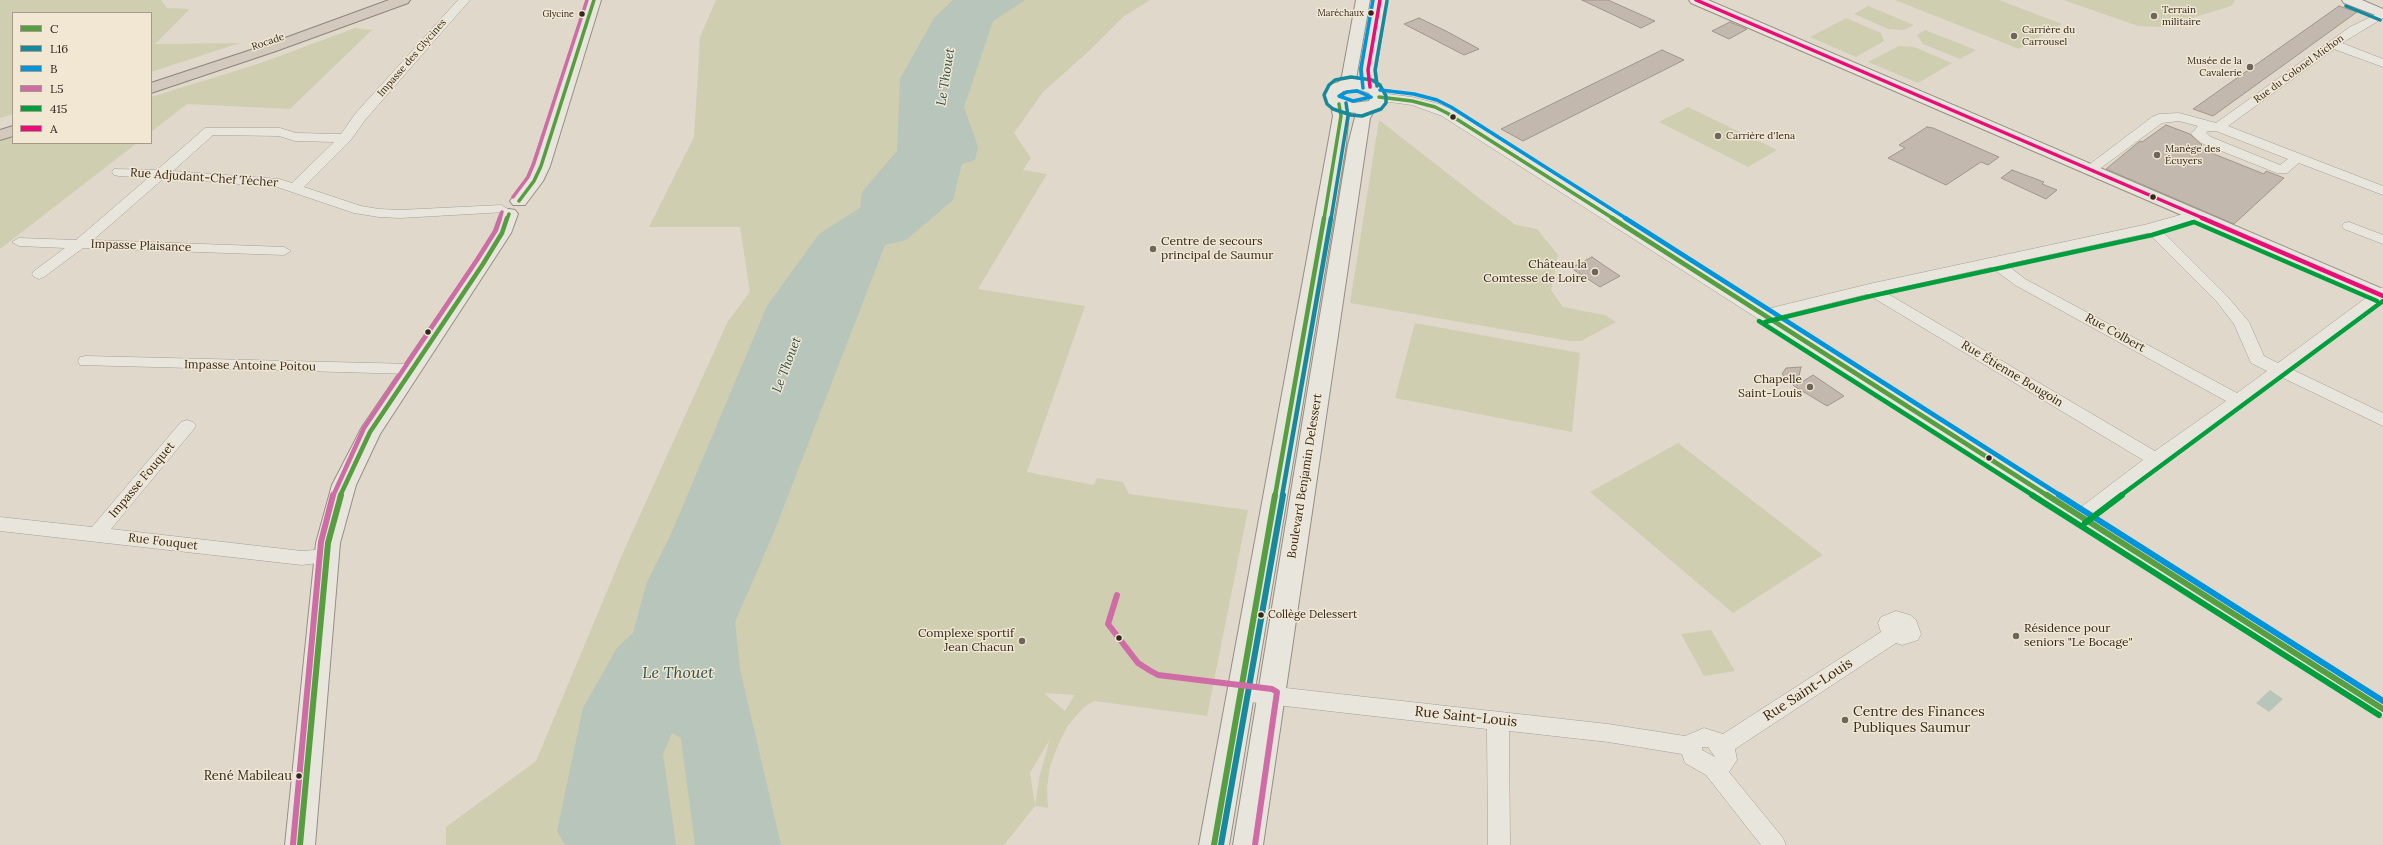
<!DOCTYPE html>
<html>
<head>
<meta charset="utf-8">
<style>
  body { margin:0 }
  #map { position:relative; width:2383px; height:845px; overflow:hidden; background:#e0d9cb; font-family:Lora,serif }
  canvas { display:block }
  .legend { position:absolute; left:12px; top:12px; width:140px; height:132px; box-sizing:border-box; background:#f1e7d2; border:1px solid #a59b8a; margin:0; padding:5px 7px; list-style:none; font-size:12px; color:#32281f }
  .legend li { display:flex; align-items:center; gap:8px; height:20px }
  .legend b { width:20px; border:1px solid #a59b8a }
</style>
</head>
<body>
<div id="map">
<canvas width="2383" height="845"></canvas>
<ul class="legend">
<li><b style="height:5px;background:#569e3f"></b>C</li>
<li><b style="height:5px;background:#168a9c"></b>L16</li>
<li><b style="height:5px;background:#0095da"></b>B</li>
<li><b style="height:5px;background:#d06ca5"></b>L5</li>
<li><b style="height:5px;background:#009e3d"></b>415</li>
<li><b style="height:5px;background:#eb0c77"></b>A</li>
</ul>
</div>
<script>
const ctx = document.querySelector('canvas').getContext('2d');
ctx.lineJoin = 'round';
function fill(path, color) {
  ctx.fillStyle = color;
  ctx.fill(path, 'evenodd');
}
function toPath(rows) {
  const path = new Path2D();
  for (const r of rows) {
    path.moveTo(r[0], r[1]);
    for (let i = 2; i < r.length; i += 2) path.lineTo(r[i], r[i + 1]);
  }
  return path;
}
function stroke(path, color, width, dash) {
  ctx.strokeStyle = color;
  ctx.lineWidth = width;
  ctx.lineCap = dash ? 'butt' : 'round';
  ctx.setLineDash(dash || []);
  ctx.stroke(path);
}
function write(font, color, halo, rows, align = 'center') {
  ctx.font = font + ' Lora,serif';
  ctx.lineWidth = 3;
  ctx.setLineDash([]);
  ctx.textBaseline = 'middle';
  ctx.strokeStyle = halo;
  ctx.fillStyle = color;
  for (const [text, x, y, turn = 0] of rows) {
    ctx.save();
    ctx.translate(x, y);
    ctx.rotate((+turn || 0) * Math.PI / 180);
    ctx.textAlign = isNaN(turn) ? turn : align;
    if (halo) ctx.strokeText(text, 0, 0);
    ctx.fillText(text, 0, 0);
    ctx.restore();
  }
}
fill(toPath([
  [0,0,161,0,167,8,190,9,155,44,240,43,151,72,151,13,13,13,13,114,0,118],
  [716,0,1150,0,1123,17,1089,51,1043,92,1014,133,1031,158,1023,170,1047,174,978,289,1085,306,1027,472,1094,485,1097,478,1123,482,1129,494,1248,510,1207,716,1094,701,1083,708,1067,727,1059,743,1050,766,1047,788,1048,808,1035,806,1004,845,446,845,446,827,536,761,625,548,728,321,750,292,740,227,649,227,694,137,700,37],
  [1044,693,1074,695,1074,696,1065,711],
  [1050,739,1040,774,1035,805,1030,773],
  [1895,0,1999,0,2062,24,2019,49],
  [2063,0,2234,0,2235,1,2231,6,2163,27,2138,26],
  [1868,6,1914,25,1904,30,1888,29,1854,14],
  [1846,18,1881,33,1884,41,1856,57,1810,37],
  [355,28,372,30,290,109,187,104,151,132,151,97,258,64],
  [1925,30,1976,50,1960,59,1923,44,1917,35],
  [1899,46,1914,47,1952,63,1918,83,1868,62],
  [1688,107,1777,150,1748,167,1659,122],
  [1379,120,1483,201,1516,225,1537,229,1558,255,1551,290,1563,307,1605,315,1616,322,1581,341,1570,341,1350,303],
  [13,137,13,143,137,143,0,249,0,141],
  [1415,323,1580,353,1572,432,1395,398],
  [1678,443,1823,555,1733,613,1590,492],
  [1711,630,1735,671,1704,676,1681,634]
]), '#cfceb0');
fill(toPath([
  [953,0,1025,0,993,21,964,107,978,147,975,160,962,164,953,200,906,240,885,245,774,532,735,622,740,669,781,845,695,845,681,738,672,733,663,754,676,845,565,845,557,831,583,708,617,648,633,633,647,582,671,534,767,306,819,234,860,208,862,192,897,151,900,79,934,18],
  [2270,690,2283,699,2269,712,2256,703]
]), '#b7c5bb');
const building = toPath([
  [1582,0,1608,0,1655,21,1641,28,1582,0],
  [2339,6,2357,12,2213,116,2193,109,2339,6],
  [1419,18,1446,31,1479,49,1464,55,1404,24,1419,18],
  [1730,22,1747,29,1729,39,1712,31,1730,22],
  [1662,50,1684,60,1523,141,1501,129,1662,50],
  [2166,125,2190,134,2202,145,2199,148,2264,174,2266,171,2284,178,2234,224,2106,169,2140,141,2142,142,2166,125],
  [1927,127,1933,128,1999,157,1988,165,1981,162,1946,185,1888,158,1905,148,1899,145,1927,127],
  [2012,170,2044,182,2042,184,2057,190,2046,199,2001,178,2012,170],
  [1592,257,1602,264,1620,276,1600,287,1571,268,1592,257],
  [1801,367,1797,385,1813,375,1844,396,1827,406,1794,386,1782,374,1786,368,1801,367]
]);
fill(building, '#c3b8ad');
stroke(building, '#a0958b', 1);
const street = toPath([
  [458,0,470,0,365,120,350,141,304,187,361,206,379,209,400,210,501,205,508,209,506,212,400,218,379,217,354,213,277,187,164,178,93,240,284,247,291,251,284,255,83,248,44,277,39,279,34,277,32,274,34,271,65,248,19,246,12,242,19,238,76,240,148,178,119,176,114,175,112,172,114,169,157,170,205,128,280,128,296,133,341,134,355,114,458,0],
  [213,135,279,136,295,141,334,142,292,183,279,179,173,171,213,135],
  [2383,11,2383,18,2342,43,2383,59,2383,67,2334,49,2228,126,2383,186,2383,195,2299,163,2287,173,2277,173,2201,143,2191,134,2198,126,2179,121,2162,123,2094,173,2084,173,2082,170,2152,117,2159,114,2179,113,2216,123,2350,27,2383,11],
  [2208,131,2216,131,2288,159,2280,165,2211,137,2206,133,2208,131],
  [1379,93,1412,97,1439,104,1452,110,1767,309,1869,284,2148,224,2194,211,2199,212,2201,215,2199,218,2161,230,2227,296,2249,322,2264,356,2278,363,2378,289,2383,287,2383,299,2291,369,2383,413,2383,426,2281,377,2162,463,2095,516,2383,698,2383,718,2376,715,1442,116,1412,105,1375,100,1373,97,1379,93],
  [2148,233,2217,302,2234,324,2251,363,2267,371,2237,393,2025,279,2006,264,2148,233],
  [1991,267,2015,285,2226,401,2155,451,1883,291,1991,267],
  [1867,294,2143,460,2081,507,1778,316,1867,294],
  [2349,222,2383,235,2383,244,2344,229,2342,226,2344,223,2349,222],
  [86,356,413,364,419,365,421,369,419,373,413,374,80,365,78,361,80,357,86,356],
  [187,420,193,422,196,426,193,430,111,529,302,551,327,549,334,551,336,556,334,561,302,565,0,531,0,517,92,527,181,422,187,420],
  [1896,611,1910,615,1916,620,1921,634,1918,640,1902,645,1896,643,1735,749,1737,760,1729,772,1783,838,1786,845,1761,845,1706,775,1685,763,1682,754,1608,742,1509,731,1510,845,1488,845,1487,729,1241,701,1234,698,1231,692,1234,686,1241,683,1608,724,1685,736,1704,728,1723,734,1881,632,1878,623,1881,617,1896,611],
  [1702,747,1708,747,1715,757,1702,750,1702,747]
]);
const secondary = toPath([
  [587,0,601,0,550,166,543,181,525,205,513,205,510,201,526,180,532,166,587,0],
  [1356,0,1370,0,1356,79,1361,80,1360,70,1373,0,1387,0,1376,70,1378,86,1387,97,1382,107,1374,111,1370,118,1366,145,1263,845,1233,845,1348,145,1356,113,1349,112,1346,144,1229,845,1199,845,1328,144,1333,116,1331,106,1325,100,1324,93,1332,84,1339,82,1342,76,1356,0],
  [1357,89,1369,93,1371,97,1369,101,1353,103,1341,98,1340,94,1343,91,1357,89],
  [1689,0,1708,0,2383,289,2383,302,1691,3,1689,0],
  [2342,0,2362,0,2383,9,2383,18,2344,3,2342,0],
  [509,209,515,210,518,214,511,233,380,434,356,485,340,543,315,845,285,845,316,543,332,485,362,427,473,264,493,233,500,214,503,210,509,209]
]);
const highway = toPath([
  [389,0,410,0,408,3,276,51,151,93,151,83,266,45,389,0],
  [13,126,13,136,0,140,0,130,13,126]
]);
stroke(street, '#a59e95', 1);
stroke(secondary, '#958e85', 2);
stroke(highway, '#8b847b', 2);
fill(street, '#e8e5dd');
fill(secondary, '#e8e5dd');
fill(highway, '#d3cabd');
stroke(toPath([
  [1379,97,1412,101,1435,107,1447,113,1614,219],
  [519,201,534,181,541,166,594,0],
  [507,219,509,214],
  [1324,219,1341,116,1339,104]
]), '#569e3f', 3.5);
stroke(toPath([
  [1612,218,2048,496],
  [340,496,370,432,483,264,502,233,507,218],
  [1275,496,1324,218]
]), '#569e3f', 4.5);
stroke(toPath([
  [2047,495,2383,709],
  [300,845,328,543,341,495],
  [1214,845,1275,495]
]), '#569e3f', 6);
stroke(toPath([
  [2346,6,2380,20],
  [1351,77,1372,80,1380,85,1386,96,1386,103,1381,109,1362,116,1351,115,1333,109,1327,104,1324,95,1329,85,1335,80,1351,77],
  [1377,86,1375,70,1387,1],
  [1331,219,1348,116,1346,103]
]), '#168a9c', 3.5);
stroke(toPath([
  [1282,496,1331,218]
]), '#168a9c', 4.5);
stroke(toPath([
  [1221,845,1283,495]
]), '#168a9c', 6);
stroke(toPath([
  [1363,88,1361,69,1373,0],
  [1380,90,1414,94,1437,100,1451,107,1627,219],
  [1357,91,1371,97,1353,101,1339,96,1347,92,1357,91]
]), '#0095da', 3.5);
stroke(toPath([
  [1625,218,2061,496]
]), '#0095da', 4.5);
stroke(toPath([
  [2059,495,2383,701]
]), '#0095da', 6);
stroke(toPath([
  [513,197,528,177,534,163,587,0],
  [500,219,502,212]
]), '#d06ca5', 3.5);
stroke(toPath([
  [333,496,364,428,477,260,496,230,500,218]
]), '#d06ca5', 4.5);
stroke(toPath([
  [1117,595,1108,624,1138,663,1149,670,1158,675,1272,689,1277,692,1255,845],
  [293,844,321,542,333,495]
]), '#d06ca5', 6);
stroke(toPath([
  [1759,321,2034,496],
  [1765,322,1871,296,2152,235,2194,222,2377,301],
  [2120,496,2383,301]
]), '#009e3d', 4.5);
stroke(toPath([
  [2032,495,2379,715],
  [2085,523,2122,495]
]), '#009e3d', 6);
stroke(toPath([
  [1696,0,2205,219],
  [1370,87,1368,70,1380,0]
]), '#eb0c77', 3.5);
stroke(toPath([
  [2202,218,2383,296]
]), '#eb0c77', 4.5);
for (const [x, y, r, color] of [
  [1371,13,3.5,"#32281f"],
  [582,14,3.5,"#32281f"],
  [2154,16,4,"#6f665b"],
  [2014,36,4,"#6f665b"],
  [2250,67,4,"#6f665b"],
  [1453,117,3.5,"#32281f"],
  [1718,136,4,"#6f665b"],
  [2157,155,4,"#6f665b"],
  [2153,197,3.5,"#32281f"],
  [1153,249,4,"#6f665b"],
  [1595,272,4,"#6f665b"],
  [428,332,3.5,"#32281f"],
  [1810,387,4,"#6f665b"],
  [1989,458,3.5,"#32281f"],
  [1261,615,3.5,"#32281f"],
  [2016,636,4,"#6f665b"],
  [1119,638,3.5,"#32281f"],
  [1022,641,4,"#6f665b"],
  [1845,720,4,"#6f665b"],
  [299,776,3.5,"#32281f"]
]) {
  const dot = new Path2D();
  dot.arc(x, y, r, 0, 2 * Math.PI);
  ctx.fillStyle = color;
  ctx.fill(dot);
  stroke(dot, '#f1e7d2', 1.5);
}
write('9px', '#32281f', '#f1e7d2', [
  ["Maréchaux",1364,13],
  ["Glycine",574,14]
], 'right');
write('10px', '#32281f', '#f1e7d2', [
  ["Terrain",2162,10],
  ["militaire",2162,22],
  ["Carrière du",2022,30],
  ["Carrousel",2022,42],
  ["Musée de la",2242,61,"right"],
  ["Cavalerie",2242,73,"right"],
  ["Carrière d'Iena",1726,136],
  ["Manège des",2165,149],
  ["Écuyers",2165,161]
], 'left');
write('10px', '#32281f', '#f1e7d2', [
  ["Rocade",268,42,-19],
  ["Impasse des Glycines",412,58,-49],
  ["Rue du Colonel Michon",2299,69,-36]
]);
write('11px', '#32281f', '#f1e7d2', [
  ["Collège Delessert",1268,615]
], 'left');
write('12px', '#32281f', '#f1e7d2', [
  ["Rue Adjudant-Chef Técher",204,178,4],
  ["Impasse Plaisance",141,246,2],
  ["Rue Colbert",2115,333,29],
  ["Impasse Antoine Poitou",250,366,1],
  ["Rue Étienne Bougoin",2012,374,31],
  ["Boulevard Benjamin Delessert",1305,476,-81],
  ["Impasse Fouquet",142,480,-50],
  ["Rue Fouquet",163,542,7]
]);
write('12px', '#32281f', '#f1e7d2', [
  ["Centre de secours",1161,242,"left"],
  ["principal de Saumur",1161,256,"left"],
  ["Château la",1587,265],
  ["Comtesse de Loire",1587,279],
  ["Chapelle",1802,380],
  ["Saint-Louis",1802,394],
  ["Résidence pour",2024,629,"left"],
  ["seniors \"Le Bocage\"",2024,643,"left"],
  ["Complexe sportif",1014,634],
  ["Jean Chacun",1014,648]
], 'right');
write('italic 13px', '#2f514d', '#f1e7d2', [
  ["Le Thouet",946,77,-81],
  ["Le Thouet",787,365,-69]
]);
write('13px', '#32281f', '#f1e7d2', [
  ["René Mabileau",292,776]
], 'right');
write('14px', '#32281f', '#f1e7d2', [
  ["Rue Saint-Louis",1808,690,-33],
  ["Rue Saint-Louis",1466,717,6]
]);
write('14px', '#32281f', '#f1e7d2', [
  ["Centre des Finances",1853,712],
  ["Publiques Saumur",1853,728]
], 'left');
write('italic 16px', '#2f514d', '#f1e7d2', [
  ["Le Thouet",678,673]
]);
</script>
</body>
</html>
